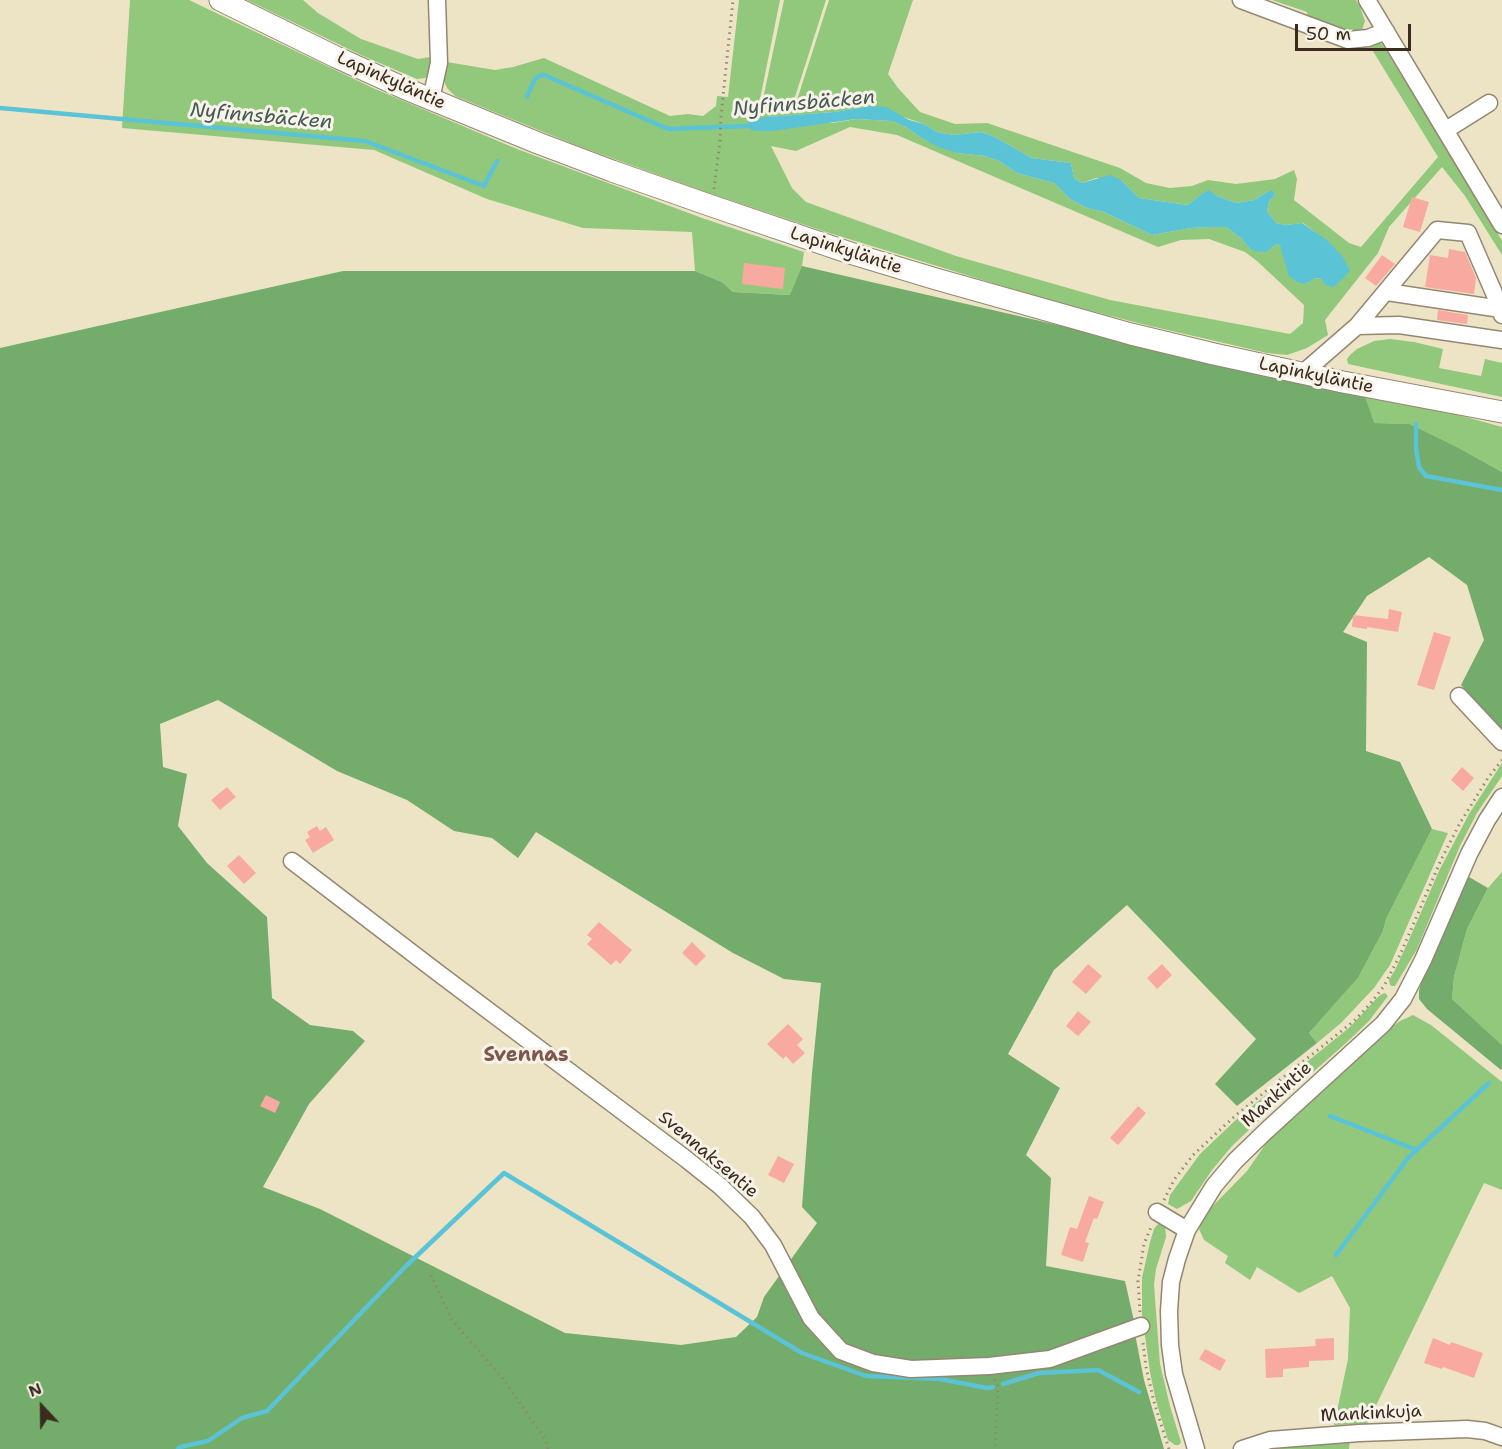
<!DOCTYPE html>
<html>
<head>
<meta charset="utf-8">
<style>
  body { margin:0 }
  #map { position:relative; width:1502px; height:1449px; overflow:hidden; background:#ede4c6; font-family:"Shantell Sans",sans-serif }
  canvas { display:block }
  .north { position:absolute; left:12px; top:1377px; width:60px; height:60px; -webkit-text-stroke:4px #f7f3e8; paint-order:stroke; rotate:338deg; font-size:16px; font-weight:700; line-height:24px; text-align:center; color:#3b2a1e }
  .north::after { content:''; display:block; margin:auto; width:21px; height:27px; background:#3b2a1e; clip-path:polygon(50% 0,100% 100%,50% 72%,0 100%) }
  .scale { position:absolute; left:1295px; top:24px; width:116px; height:27px; box-sizing:border-box; border:3px solid #3b2a1e; border-top:0; padding-left:8px; font-size:18px; line-height:21px; white-space:nowrap; color:#3b2a1e; -webkit-text-stroke:4px #f7f3e8; paint-order:stroke }
</style>
</head>
<body>
<div id="map">
<canvas width="1502" height="1449"></canvas>
<div class="north">N</div>
<div class="scale">50 m</div>
</div>
<script>
const ctx = document.querySelector('canvas').getContext('2d');
ctx.lineJoin = 'round';
function fill(path, color) {
  ctx.fillStyle = color;
  ctx.fill(path, 'evenodd');
}
function toPath(rows) {
  const path = new Path2D();
  for (const r of rows) {
    path.moveTo(r[0], r[1]);
    for (let i = 2; i < r.length; i += 2) path.lineTo(r[i], r[i + 1]);
  }
  return path;
}
function stroke(path, color, width, dash) {
  ctx.strokeStyle = color;
  ctx.lineWidth = width;
  ctx.lineCap = dash ? 'butt' : 'round';
  ctx.setLineDash(dash || []);
  ctx.stroke(path);
}
function write(font, color, halo, rows, align = 'center') {
  ctx.font = font + ' "Shantell Sans",sans-serif';
  ctx.lineWidth = 6;
  ctx.setLineDash([]);
  ctx.textBaseline = 'middle';
  ctx.strokeStyle = halo;
  ctx.fillStyle = color;
  for (const [text, x, y, turn = 0] of rows) {
    ctx.save();
    ctx.translate(x, y);
    ctx.rotate((+turn || 0) * Math.PI / 180);
    ctx.textAlign = isNaN(turn) ? turn : align;
    if (halo) ctx.strokeText(text, 0, 0);
    ctx.fillText(text, 0, 0);
    ctx.restore();
  }
}
fill(toPath([
  [130,0,189,0,373,88,517,149,702,218,804,252,802,266,791,295,733,292,722,282,695,271,692,232,583,228,487,199,374,150,122,128],
  [247,0,303,0,318,13,361,39,418,59,430,57,430,74,425,78,417,79,363,56],
  [739,0,780,0,760,99,763,99,784,0,826,0,794,100,797,100,829,0,913,0,888,74,898,88,920,112,955,124,987,123,1120,168,1146,183,1170,188,1192,186,1208,180,1236,184,1275,179,1294,170,1297,179,1294,200,1349,243,1361,247,1438,157,1371,48,1348,43,1376,41,1382,44,1486,213,1502,241,1502,255,1465,196,1442,167,1389,227,1378,253,1325,320,1328,335,1307,348,1287,355,1267,353,1146,325,1048,300,826,232,706,192,578,146,455,96,447,88,444,81,447,62,495,70,513,67,544,58,670,116,688,114,703,116,716,106,717,96,728,97],
  [871,106,924,124,937,132,953,135,981,132,993,136,1032,158,1071,163,1074,178,1082,183,1096,178,1121,180,1139,198,1188,205,1199,196,1209,191,1217,196,1236,203,1254,200,1269,191,1275,194,1269,202,1267,211,1276,223,1286,225,1303,223,1328,242,1322,279,1314,278,1305,284,1283,252,1280,246,1276,244,1268,251,1250,249,1242,239,1226,227,1210,227,1191,228,1152,235,1104,212,1087,208,1070,199,1054,183,1017,173,999,161,985,156,957,153,920,137,906,127,892,121,856,119,833,123,766,117,834,112],
  [850,127,897,135,1158,247,1181,240,1209,239,1245,252,1257,261,1304,305,1303,323,1290,334,1110,300,956,256,806,202,792,188,771,146,796,151],
  [1272,0,1356,0,1360,7,1365,21,1362,30,1357,33,1343,31,1308,19,1307,12],
  [1390,339,1414,342,1443,349,1439,368,1481,376,1485,359,1502,363,1502,397,1348,364,1347,359,1350,355,1357,349,1374,341],
  [1365,396,1455,414,1502,427,1502,472,1457,447,1410,424,1373,423],
  [1502,763,1502,776,1477,813,1460,846,1417,949,1395,986,1392,986,1390,985,1389,980,1395,970,1408,942,1439,871,1469,814],
  [1432,829,1448,833,1390,965,1374,988,1341,1023,1317,1043,1309,1033,1358,978,1383,931,1386,919],
  [1502,872,1502,1045,1452,999,1454,977,1467,929,1488,888],
  [1385,993,1388,996,1369,1021,1346,1043,1269,1111,1232,1146,1212,1170,1191,1201,1177,1209,1168,1204,1170,1195,1200,1154,1240,1116,1350,1027,1378,997,1382,994],
  [1413,1015,1431,1025,1502,1082,1502,1190,1484,1183,1367,1424,1334,1425,1348,1359,1350,1308,1332,1276,1299,1293,1257,1267,1250,1280,1225,1263,1228,1256,1204,1240,1199,1229,1205,1214,1247,1171,1274,1132,1384,1033,1400,1021],
  [1161,1223,1165,1225,1166,1237,1156,1269,1154,1285,1160,1364,1170,1406,1181,1442,1179,1445,1175,1445,1168,1440,1156,1401,1150,1372,1142,1314,1142,1278,1150,1242,1154,1229,1157,1225],
  [1350,1439,1349,1449,1272,1449,1274,1449]
]), '#91c87b');
fill(toPath([
  [802,266,1365,396,1374,423,1410,424,1457,447,1502,472,1502,730,1461,685,1484,640,1467,585,1429,557,1367,596,1343,632,1367,642,1366,751,1400,762,1432,829,1386,919,1383,931,1358,978,1309,1033,1317,1043,1237,1106,1215,1084,1256,1039,1127,905,1054,970,1008,1054,1060,1088,1026,1155,1051,1178,1046,1266,1125,1281,1134,1321,1134,1329,1144,1380,1164,1449,0,1449,0,348,343,271,695,271,722,282,733,292,790,295],
  [218,700,337,771,407,800,454,831,492,838,518,858,536,832,733,953,784,979,821,983,812,1073,802,1207,817,1223,764,1297,757,1317,736,1337,681,1345,565,1333,320,1209,263,1187,309,1104,365,1041,353,1031,310,1025,272,998,267,917,207,863,178,826,187,774,163,767,160,724],
  [1469,877,1488,888,1467,929,1454,977,1452,999,1502,1045,1502,1068,1501,1070,1427,1009,1419,999,1419,991,1421,983]
]), '#74ac6b');
fill(toPath([
  [871,106,886,107,909,120,924,124,937,132,953,135,981,132,993,136,1032,158,1071,163,1074,178,1082,183,1110,175,1121,180,1139,198,1188,205,1199,196,1209,190,1217,196,1236,203,1254,200,1269,191,1273,191,1275,194,1269,202,1267,211,1276,223,1286,225,1302,223,1328,241,1343,257,1350,271,1334,287,1325,285,1322,279,1315,278,1305,284,1297,282,1289,276,1280,246,1276,244,1268,251,1258,252,1250,249,1242,239,1226,227,1210,227,1191,228,1152,235,1104,212,1087,208,1070,199,1054,183,1017,173,999,161,985,156,957,153,938,147,920,137,906,127,892,121,856,119,772,131,755,131,743,126,751,121,766,117,834,112]
]), '#5ac3d6');
stroke(toPath([
  [527,96,535,79,539,76,544,75,668,129,747,126],
  [0,108,365,141,484,186,497,161],
  [1416,424,1416,448,1419,467,1426,476,1502,490],
  [1330,1116,1417,1150],
  [1336,1255,1408,1158,1489,1083],
  [1003,1384,1039,1373,1098,1370,1139,1392],
  [178,1449,180,1447,208,1441,242,1418,267,1411,405,1267,504,1173,802,1353,866,1376,940,1379,987,1388,993,1387]
]), '#5ac3d6', 4.5);
fill(toPath([
  [1412,197,1429,202,1420,232,1403,227],
  [1449,249,1465,252,1476,278,1474,294,1425,287,1430,255,1448,258],
  [1382,255,1395,264,1376,286,1365,278],
  [744,263,785,268,783,289,742,284],
  [1438,310,1468,315,1467,324,1437,320],
  [1389,609,1402,612,1398,632,1367,627,1367,629,1352,627,1353,615,1388,619],
  [1434,632,1451,637,1434,690,1417,685],
  [1462,767,1474,778,1463,791,1451,780],
  [227,787,236,797,220,810,211,800],
  [317,826,320,831,326,827,334,840,313,853,305,840,310,837,307,832],
  [239,855,256,873,244,884,227,866],
  [599,922,632,950,620,964,616,960,611,965,587,944,592,939,587,935],
  [692,942,706,956,696,966,682,953],
  [1088,964,1102,976,1086,994,1072,982],
  [1162,964,1172,975,1157,989,1147,978],
  [1078,1011,1091,1022,1078,1036,1066,1026],
  [788,1024,803,1039,797,1045,805,1053,793,1064,786,1056,783,1059,767,1044],
  [266,1095,280,1102,275,1113,260,1106],
  [1138,1106,1146,1113,1118,1145,1110,1138],
  [778,1156,794,1164,784,1183,768,1175],
  [1089,1196,1104,1202,1097,1219,1094,1218,1085,1242,1089,1243,1083,1262,1061,1255,1070,1227,1077,1229],
  [1334,1338,1334,1360,1309,1361,1309,1367,1283,1369,1283,1377,1266,1378,1265,1349,1316,1346,1315,1339],
  [1433,1338,1450,1345,1451,1342,1483,1353,1474,1378,1443,1367,1442,1369,1424,1363],
  [1205,1349,1226,1360,1220,1371,1199,1359]
]), '#f8aaa1');
const minor = toPath([
  [1241,0,1348,40,1368,38,1386,31],
  [1367,0,1502,225],
  [431,99,439,63,437,0],
  [1446,130,1489,103],
  [1387,292,1501,309],
  [1357,326,1437,230,1468,233,1501,309,1502,315],
  [1303,373,1357,326,1399,325,1502,340],
  [1459,696,1502,742],
  [292,861,437,972,686,1159,720,1186,752,1217,773,1245,811,1318,841,1351,873,1363,911,1369,989,1366,1050,1359,1141,1326],
  [1157,1212,1187,1230],
  [1196,1449,1174,1374,1170,1345,1169,1311,1171,1282,1177,1259,1187,1230,1214,1186,1235,1161,1266,1131,1383,1024,1403,999,1423,960,1469,854,1487,820,1502,797],
  [1242,1449,1270,1440,1359,1433,1467,1429,1485,1431,1502,1437]
]);
const major = toPath([
  [220,0,336,57,406,89,538,143,612,171,709,205,853,254,936,279,1131,334,1214,354,1343,382,1502,412]
]);
stroke(minor, '#948772', 19);
stroke(major, '#948772', 23);
stroke(toPath([
  [714,189,720,141,721,116,733,0],
  [1164,1200,1174,1180,1193,1155,1236,1115,1354,1021,1370,1004,1384,986,1400,955,1441,860,1460,823,1488,778,1502,760],
  [431,1275,452,1320,504,1380,545,1439,548,1449],
  [1140,1312,1138,1281,1144,1244,1152,1225],
  [1143,1343,1146,1367,1154,1402,1169,1449],
  [995,1379,998,1387,995,1449]
]), '#948772', 3, [1.5, 4.5]);
stroke(minor, '#fff', 16);
stroke(major, '#fff', 21);
write('18px', '#3b2a1e', '#f7f3e8', [
  ["Lapinkyläntie",391,81,24],
  ["Lapinkyläntie",846,251,18],
  ["Lapinkyläntie",1316,376,12],
  ["Mankintie",1277,1095,-42],
  ["Svennaksentie",708,1155,40],
  ["Mankinkuja",1371,1414,-3]
]);
write('italic 20px', '#445855', '#f7f3e8', [
  ["Nyfinnsbäcken",804,104,-5],
  ["Nyfinnsbäcken",261,117,5]
]);
write('bold 20px', '#7d574c', '#f7f3e8', [
  ["Svennas",526,1056]
]);
</script>
</body>
</html>
